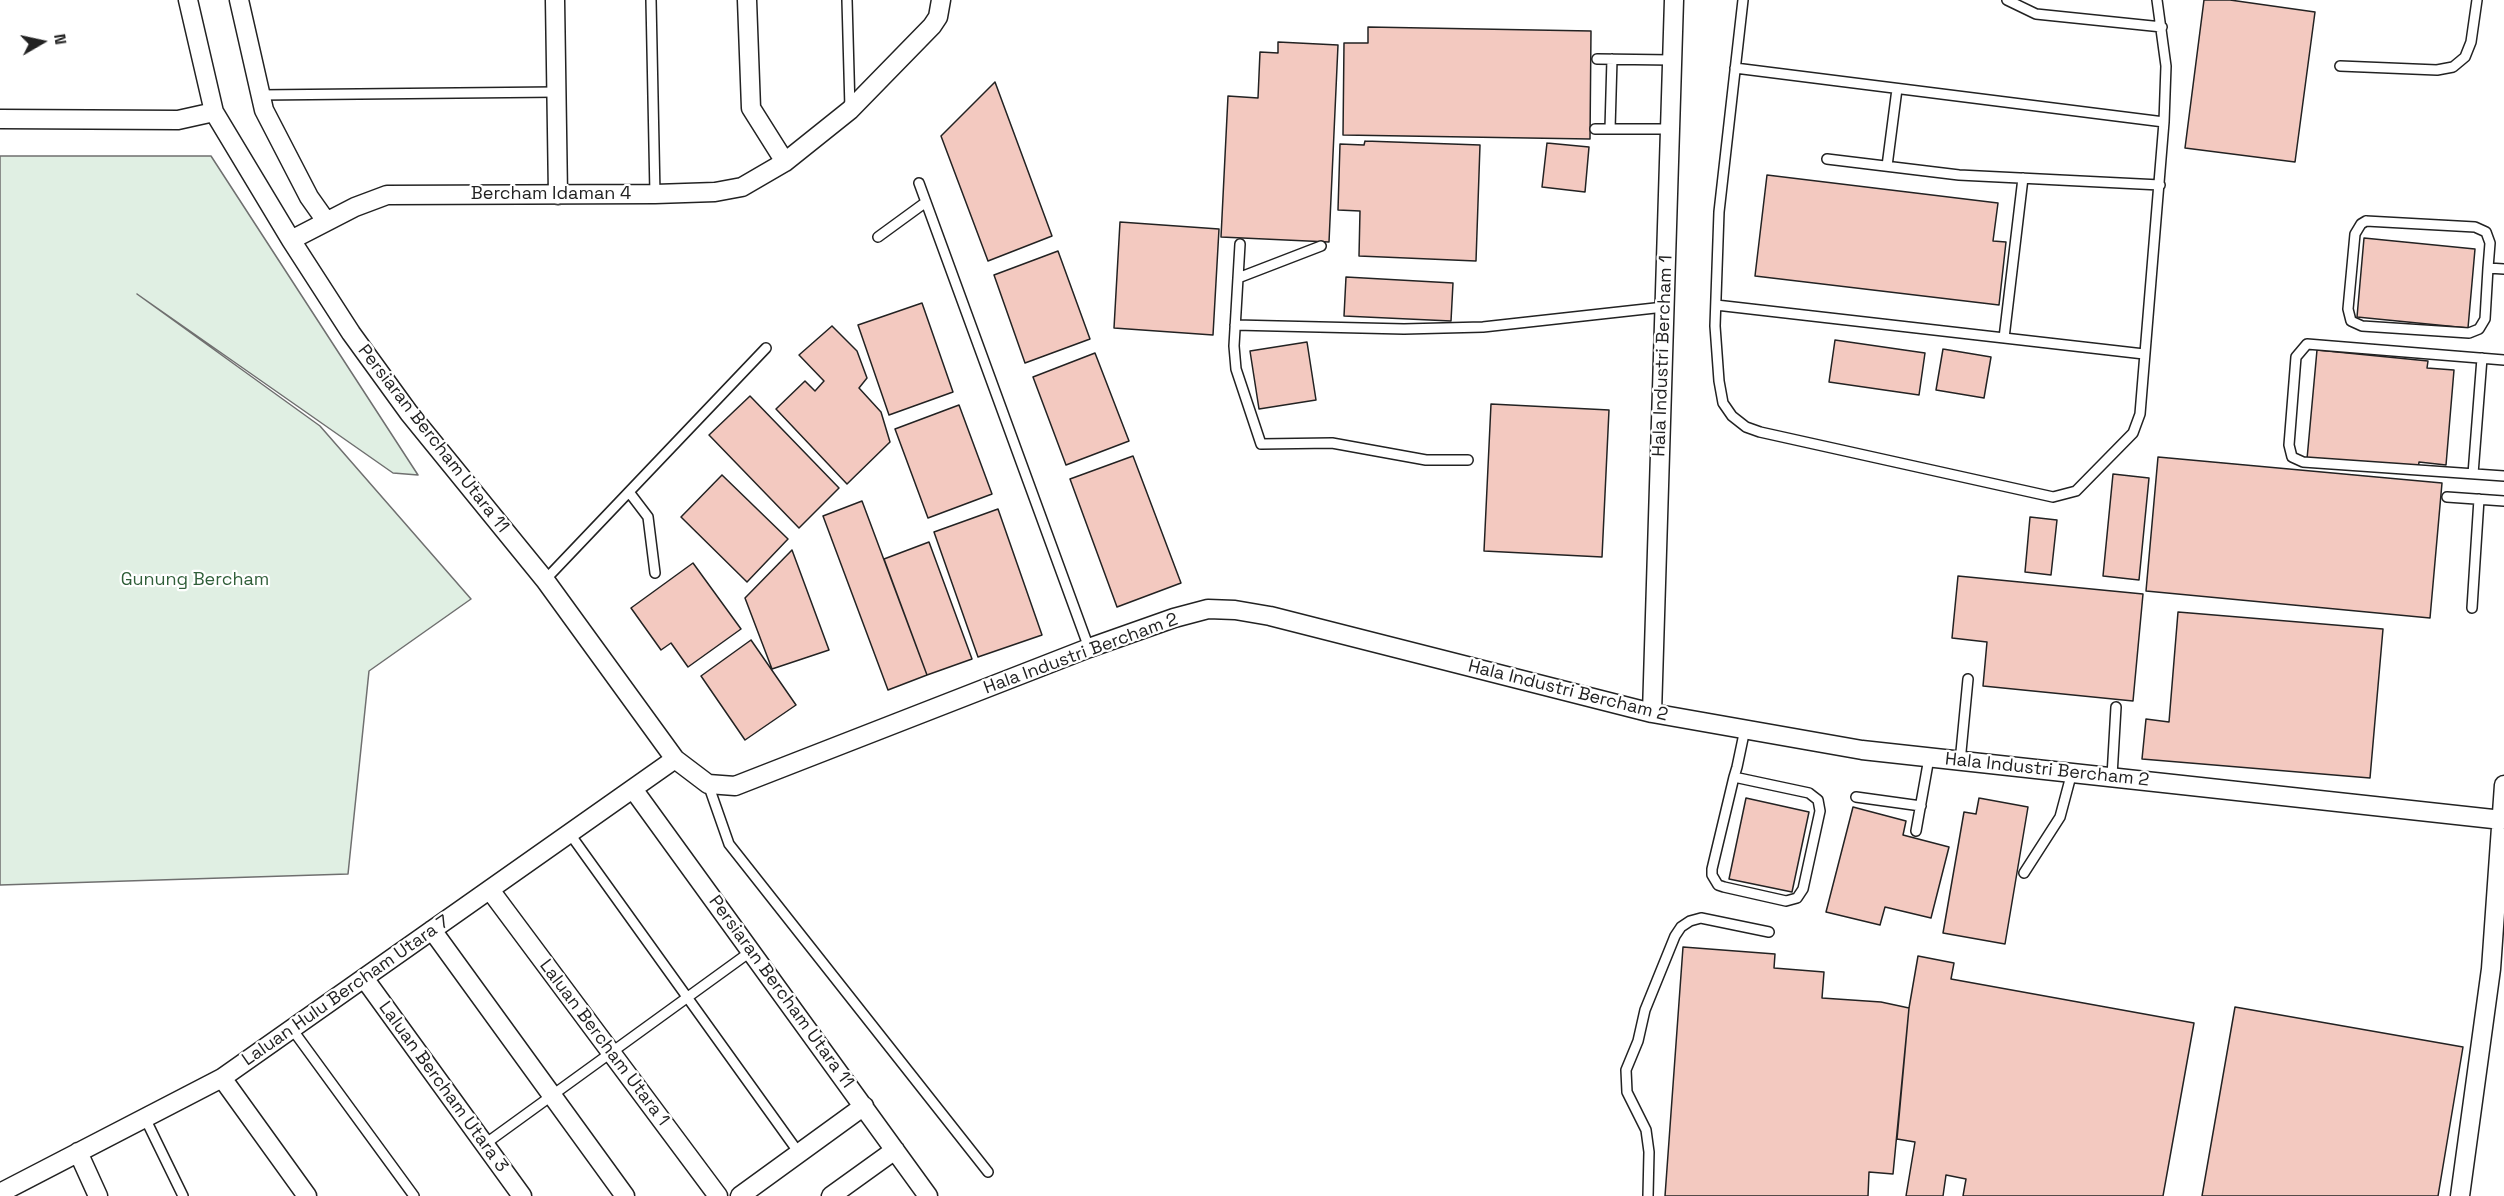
<!DOCTYPE html>
<html>
<head>
<meta charset="utf-8">
<style>
  body { margin:0 }
  #map { position:relative; width:2504px; height:1196px; overflow:hidden; background:#fff; font-family:"Space Grotesk",sans-serif }
  canvas { display:block }
  .north { position:absolute; left:12px; top:12px; width:60px; height:60px; -webkit-text-stroke:4px #fff; paint-order:stroke; rotate:81deg; font-size:16px; font-weight:700; line-height:24px; text-align:center; color:#222 }
  .north::after { content:''; display:block; margin:auto; width:21px; height:27px; background:#222; clip-path:polygon(50% 0,100% 100%,50% 72%,0 100%) }
</style>
</head>
<body>
<div id="map">
<canvas width="2504" height="1196"></canvas>
<div class="north">N</div>
</div>
<script>
const ctx = document.querySelector('canvas').getContext('2d');
ctx.lineJoin = 'round';
function fill(path, color) {
  ctx.fillStyle = color;
  ctx.fill(path, 'evenodd');
}
function toPath(rows) {
  const path = new Path2D();
  for (const r of rows) {
    path.moveTo(r[0], r[1]);
    for (let i = 2; i < r.length; i += 2) path.lineTo(r[i], r[i + 1]);
  }
  return path;
}
function stroke(path, color, width, dash) {
  ctx.strokeStyle = color;
  ctx.lineWidth = width;
  ctx.lineCap = dash ? 'butt' : 'round';
  ctx.setLineDash(dash || []);
  ctx.stroke(path);
}
function write(font, color, halo, rows, align = 'center') {
  ctx.font = font + ' "Space Grotesk",sans-serif';
  ctx.lineWidth = 4.5;
  ctx.setLineDash([]);
  ctx.textBaseline = 'middle';
  ctx.strokeStyle = halo;
  ctx.fillStyle = color;
  for (const [text, x, y, turn = 0] of rows) {
    ctx.save();
    ctx.translate(x, y);
    ctx.rotate((+turn || 0) * Math.PI / 180);
    ctx.textAlign = isNaN(turn) ? turn : align;
    if (halo) ctx.strokeText(text, 0, 0);
    ctx.fillText(text, 0, 0);
    ctx.restore();
  }
}
const green = toPath([
  [0,156,211,156,418,475,393,473,137,294,320,426,471,599,369,671,348,874,0,885,0,156]
]);
fill(green, '#e0efe3');
stroke(green, '#6f6f6f', 1.5);
const building = toPath([
  [2204,0,2230,0,2315,12,2295,162,2185,148,2204,0],
  [1368,27,1591,31,1590,139,1343,135,1344,43,1368,43,1368,27],
  [1278,42,1338,45,1329,242,1221,237,1228,96,1258,98,1260,52,1278,53,1278,42],
  [995,82,1052,236,988,261,941,136,995,82],
  [1365,141,1480,145,1476,261,1359,256,1360,211,1338,210,1340,144,1364,145,1365,141],
  [1547,143,1589,147,1585,192,1542,187,1547,143],
  [1767,175,1998,203,1993,241,2006,242,1999,305,1755,276,1767,175],
  [1120,222,1219,229,1213,335,1114,328,1120,222],
  [2364,238,2475,249,2468,328,2357,317,2364,238],
  [1058,251,1090,339,1025,363,994,275,1058,251],
  [1346,277,1453,283,1451,321,1344,316,1346,277],
  [922,303,953,392,889,415,858,325,922,303],
  [832,326,857,351,867,378,859,388,881,412,890,442,847,484,776,409,805,381,815,391,824,381,799,355,832,326],
  [1835,340,1925,353,1919,395,1829,382,1835,340],
  [1307,342,1316,400,1259,409,1250,351,1307,342],
  [1943,349,1991,357,1984,398,1936,390,1943,349],
  [2317,350,2428,361,2427,368,2454,370,2446,465,2419,462,2418,469,2307,459,2317,350],
  [1095,353,1129,441,1066,465,1033,377,1095,353],
  [750,396,839,488,799,528,709,435,750,396],
  [1491,404,1609,410,1602,557,1484,551,1491,404],
  [959,405,992,494,928,518,895,429,959,405],
  [1133,456,1181,583,1117,607,1070,479,1133,456],
  [2158,457,2442,483,2430,618,2146,591,2158,457],
  [2113,474,2149,478,2139,580,2103,576,2113,474],
  [722,475,788,539,747,582,681,517,722,475],
  [862,501,927,675,888,690,823,516,862,501],
  [998,509,1042,635,978,657,934,532,998,509],
  [2030,517,2057,520,2051,575,2025,572,2030,517],
  [929,542,972,659,927,675,884,559,929,542],
  [792,550,829,650,772,669,745,598,792,550],
  [693,563,741,629,688,667,671,643,661,650,631,608,693,563],
  [1958,576,2143,594,2133,701,1983,686,1987,642,1952,638,1958,576],
  [2178,612,2383,629,2370,778,2142,759,2146,719,2169,722,2178,612],
  [751,640,796,705,745,740,701,676,751,640],
  [1746,798,1809,812,1792,892,1729,879,1746,798],
  [1979,798,2028,807,2005,944,1943,933,1964,812,1976,814,1979,798],
  [1853,807,1906,821,1903,835,1949,847,1931,918,1885,907,1880,925,1826,912,1853,807],
  [1683,947,1775,954,1774,968,1824,972,1822,998,1881,1002,1909,1008,1893,1174,1869,1172,1868,1196,1665,1196,1683,947],
  [1918,956,1954,963,1951,979,2194,1023,2163,1196,1963,1196,1966,1179,1946,1175,1943,1196,1906,1196,1915,1142,1897,1139,1909,1008,1918,956],
  [2235,1007,2463,1047,2438,1196,2202,1196,2235,1007]
]);
fill(building, '#f3c9c0');
stroke(building, '#222', 1.5);
const lane = toPath([
  [651,0,655,194],
  [847,0,850,109],
  [1743,0,1719,212,1715,326,1719,381,1723,403,1732,416,1746,427,1760,432,2053,497,2076,491,2133,433,2140,414,2164,122,2166,66,2157,0],
  [2007,0,2036,14,2162,27],
  [1597,59,1672,60],
  [2340,66,2437,70,2453,67,2465,57,2471,42,2477,0],
  [1735,68,2164,122],
  [260,95,557,92],
  [1595,129,1670,129],
  [1610,129,1612,59],
  [1827,159,1959,175,2160,185],
  [1887,166,1897,89],
  [919,183,1089,648],
  [2366,221,2475,227,2486,232,2490,243,2488,268,2485,319,2479,329,2469,333,2362,326,2351,321,2348,309,2355,234,2361,224,2366,221],
  [878,237,926,202],
  [1240,244,1234,346,1236,369,1261,444,1332,443,1426,460,1468,460],
  [2488,268,2504,269],
  [1238,278,1321,246],
  [1716,305,2144,354],
  [1235,325,1404,329,1483,327,1664,307],
  [2004,338,2023,178],
  [2504,360,2307,344,2296,357,2289,445,2292,457,2303,462,2504,476],
  [2473,474,2482,358],
  [629,492,648,517,655,573],
  [2447,497,2504,501],
  [545,580,766,348],
  [2472,608,2479,499],
  [1960,762,1968,679],
  [2112,776,2116,707],
  [1734,777,1809,793,1818,800,1820,811,1803,889,1797,898,1786,901,1724,887,1718,885,1712,875,1712,869,1734,777,1737,767,1745,729],
  [708,784,729,844,988,1172],
  [1856,797,1921,806],
  [1916,831,1929,758],
  [570,834,799,1153],
  [2024,873,2060,817,2072,772],
  [292,1029,414,1196],
  [145,1118,183,1196],
  [485,1144,750,952],
  [1648,1196,1649,1152,1646,1130,1627,1092,1626,1070,1638,1041,1645,1010,1675,936,1681,927,1690,921,1701,918,1769,932]
]);
const street = toPath([
  [188,0,214,112,291,240,351,333,409,413,545,580,675,759,708,784,735,786,1089,648,1174,618,1208,609,1235,610,1270,616,1652,713,1862,750,2502,820],
  [239,0,264,110,309,197,326,221],
  [555,0,558,195],
  [747,0,751,108,785,162],
  [0,119,178,120,214,112],
  [291,240,355,207,387,195,655,194,715,192,742,187,785,162,850,110,932,26,938,17,941,0],
  [1652,713,1674,0],
  [633,789,928,1196],
  [490,890,718,1196],
  [432,930,625,1196],
  [364,978,522,1196],
  [222,1078,307,1196],
  [78,1152,98,1196],
  [0,1193,222,1078,675,759],
  [740,1196,864,1106],
  [831,1196,895,1150],
  [2460,1196,2491,969,2504,785]
]);
stroke(lane, '#222', 12);
stroke(street, '#222', 21);
stroke(lane, '#fff', 9);
stroke(street, '#fff', 18);
write('18px', '#222', '#fff', [
  ["Bercham Idaman 4",551,194],
  ["Hala Industri Bercham 1",1663,356,-88],
  ["Persiaran Bercham Utara 11",433,439,52],
  ["Hala Industri Bercham 2",1081,654,-20],
  ["Hala Industri Bercham 2",1568,691,14],
  ["Hala Industri Bercham 2",2047,770,6],
  ["Laluan Hulu Bercham Utara 7",346,991,-35],
  ["Persiaran Bercham Utara 11",781,992,54],
  ["Laluan Bercham Utara 1",604,1043,53],
  ["Laluan Bercham Utara 3",443,1087,54]
]);
write('18px', '#2f5e38', '#fff', [
  ["Gunung Bercham",195,580]
]);
</script>
</body>
</html>
